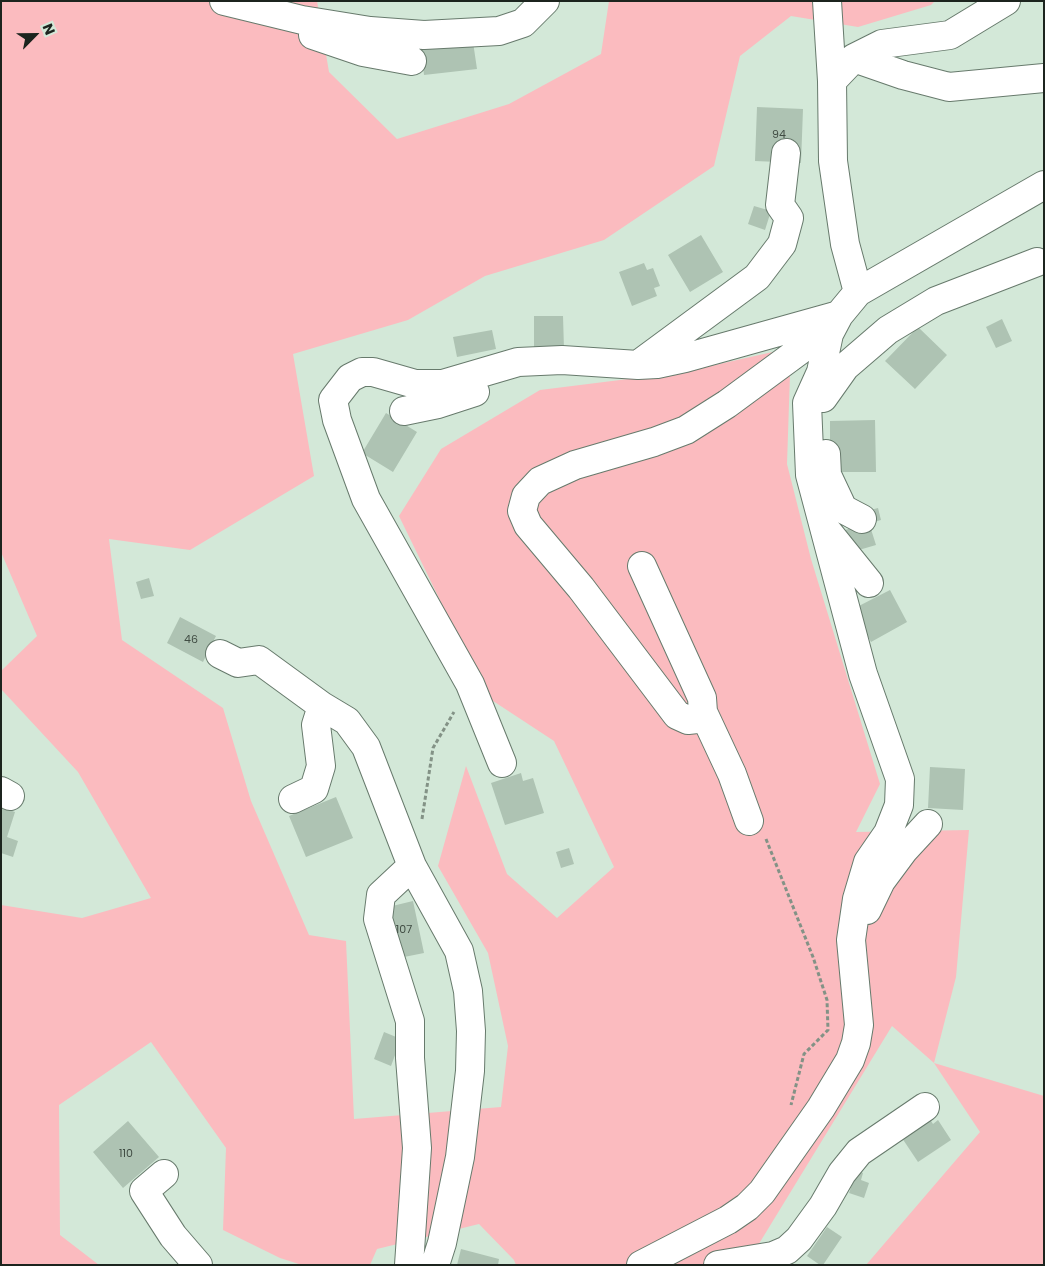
<!DOCTYPE html>
<html>
<head>
<meta charset="utf-8">
<style>
  body { margin:0 }
  #map { position:relative; width:1045px; height:1266px; overflow:hidden; background:#d3e8d8; font-family:Poppins,sans-serif }
  canvas { display:block }
  .frame { position:absolute; inset:0; border:2px solid #1c241e; pointer-events:none }
  .north { position:absolute; left:10px; top:10px; width:50px; height:50px; -webkit-text-stroke:4px #d3e8d8; paint-order:stroke; rotate:67deg; font-size:14px; font-weight:700; line-height:20px; text-align:center; color:#1c241e }
  .north::after { content:''; display:block; margin:auto; width:18px; height:22px; background:#1c241e; clip-path:polygon(50% 0,100% 100%,50% 72%,0 100%) }
</style>
</head>
<body>
<div id="map">
<canvas width="1045" height="1266"></canvas>
<div class="frame"></div>
<div class="north">N</div>
</div>
<script>
const ctx = document.querySelector('canvas').getContext('2d');
ctx.lineJoin = 'round';
function fill(path, color) {
  ctx.fillStyle = color;
  ctx.fill(path, 'evenodd');
}
function toPath(rows) {
  const path = new Path2D();
  for (const r of rows) {
    path.moveTo(r[0], r[1]);
    for (let i = 2; i < r.length; i += 2) path.lineTo(r[i], r[i + 1]);
  }
  return path;
}
function stroke(path, color, width, dash) {
  ctx.strokeStyle = color;
  ctx.lineWidth = width;
  ctx.lineCap = dash ? 'butt' : 'round';
  ctx.setLineDash(dash || []);
  ctx.stroke(path);
}
function write(font, color, halo, rows, align = 'center') {
  ctx.font = font + ' Poppins,sans-serif';
  ctx.lineWidth = 5;
  ctx.setLineDash([]);
  ctx.textBaseline = 'middle';
  ctx.strokeStyle = halo;
  ctx.fillStyle = color;
  for (const [text, x, y, turn = 0] of rows) {
    ctx.save();
    ctx.translate(x, y);
    ctx.rotate((+turn || 0) * Math.PI / 180);
    ctx.textAlign = isNaN(turn) ? turn : align;
    if (halo) ctx.strokeText(text, 0, 0);
    ctx.fillText(text, 0, 0);
    ctx.restore();
  }
}
fill(toPath([
  [1,1,317,1,329,72,397,139,509,104,601,54,609,1,935,1,931,5,858,27,791,16,740,56,714,166,604,240,485,276,408,320,293,354,314,476,190,550,109,539,122,640,223,708,251,801,309,935,346,941,354,1119,501,1107,508,1046,488,953,438,866,466,766,507,874,557,918,614,867,554,741,487,697,399,516,441,449,540,390,684,372,777,351,790,374,787,464,811,559,880,784,856,832,969,830,956,977,934,1063,1044,1096,1044,1265,866,1265,980,1132,934,1063,892,1026,746,1265,516,1265,514,1260,479,1224,377,1249,370,1265,302,1265,280,1258,223,1230,226,1148,151,1042,59,1105,60,1235,99,1265,1,1265,1,905,82,918,151,898,78,772,1,689,1,671,37,636,1,552]
]), '#fbbbbf');
fill(toPath([
  [473,42,477,69,424,75,421,48],
  [757,107,803,109,801,163,755,161],
  [754,206,771,211,765,230,748,224],
  [701,235,723,272,690,292,668,255],
  [644,263,647,270,653,268,660,286,654,288,657,296,632,306,619,272],
  [534,316,563,316,564,349,534,350],
  [1002,319,1012,341,996,348,986,327],
  [918,327,947,355,915,389,885,361],
  [492,330,496,349,457,357,453,337],
  [386,413,417,432,393,472,362,453],
  [875,420,876,472,830,472,830,421],
  [878,508,881,520,870,523,867,511],
  [869,523,876,545,852,552,845,530],
  [149,578,154,596,141,599,136,582],
  [890,590,907,622,871,642,853,609],
  [180,617,216,636,203,662,167,643],
  [930,767,965,769,963,810,928,808],
  [521,773,523,781,533,778,544,813,505,825,491,783],
  [336,797,353,838,306,857,289,816],
  [1,807,15,812,7,837,18,841,13,857,1,853],
  [569,848,574,864,561,868,556,852],
  [413,901,424,953,394,959,384,908],
  [384,1032,401,1039,391,1066,374,1059],
  [926,1113,933,1124,938,1120,951,1140,918,1162,898,1132],
  [128,1121,159,1157,123,1188,93,1152],
  [857,1170,863,1173,861,1180,869,1183,864,1198,849,1193],
  [827,1227,842,1237,823,1265,820,1265,807,1256],
  [461,1249,499,1259,498,1265,457,1265]
]), '#aec3b3');
const minor = toPath([
  [224,1,302,20,370,31,424,35,499,31,523,23,545,1],
  [827,1,832,81],
  [313,35,363,52,412,61],
  [854,58,903,75,949,87,1044,78],
  [858,292,845,244,833,161,832,81,854,58,882,44,950,35,1006,1],
  [639,364,757,277,782,244,789,218,780,205,786,153],
  [823,398,845,367,888,330,936,301,1037,262],
  [404,411,438,404,475,392],
  [826,454,827,475,843,509,862,519],
  [828,532,869,583],
  [642,566,702,698,703,712,697,719,688,720,677,715,581,588,528,525,522,511,526,496,540,481,575,465,654,442,686,430,727,404,803,348,829,334],
  [220,654,238,663,259,660,322,706,347,721,366,747,412,866,459,951,468,991,471,1031,470,1071,460,1157,442,1243,435,1265],
  [703,712,732,774,749,821],
  [502,763,470,684,366,499,337,420,333,400,350,378,362,372,373,372,415,384,443,384,518,362,562,360,638,365,657,364,685,358,839,315],
  [1,791,10,796],
  [293,799,314,789,321,766,316,725,322,706],
  [867,910,881,881,904,850,928,824],
  [164,1174,144,1191,173,1236,198,1265],
  [409,1265,417,1148,410,1058,410,1021,378,919,381,895,412,866],
  [641,1265,728,1220,747,1207,762,1192,821,1108,850,1060,856,1043,859,1025,851,940,857,899,868,862,888,833,899,805,900,779,863,674,810,475,807,403,821,372,829,334,839,315,858,292,1044,185],
  [718,1265,773,1256,787,1250,799,1239,823,1206,842,1173,859,1152,925,1107]
]);
stroke(minor, '#677a6c', 30);
stroke(toPath([
  [422,819,433,748,454,712],
  [766,839,813,957,827,1000,828,1030,804,1054,791,1105]
]), '#839286', 3, [4, 2.5]);
stroke(minor, '#fff', 28);
write('11px', '#404c43', null, [
  ["94",779,135],
  ["46",191,640],
  ["107",404,930],
  ["110",126,1154]
]);
</script>
</body>
</html>
